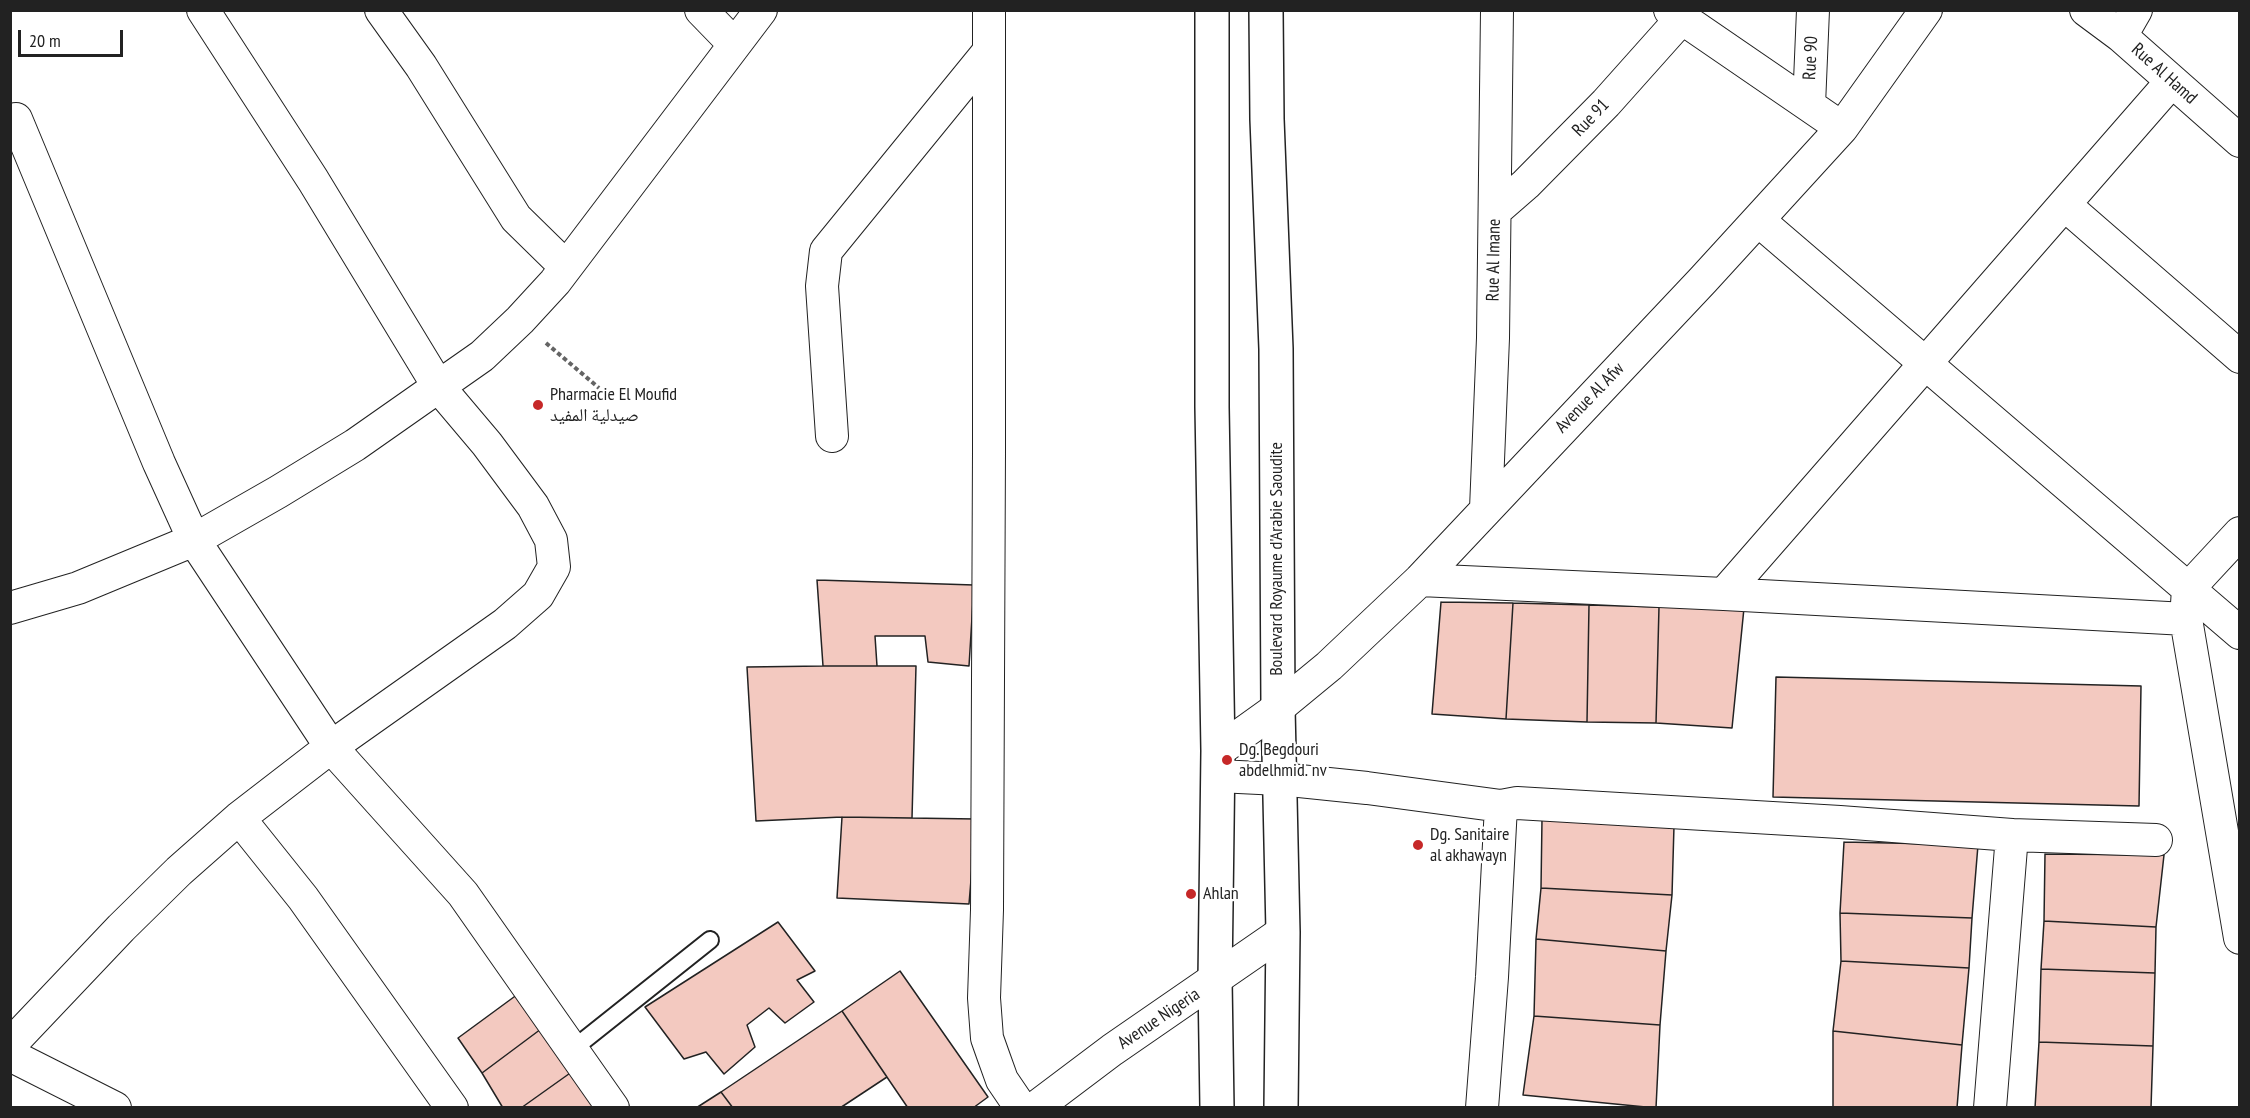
<!DOCTYPE html>
<html>
<head>
<meta charset="utf-8">
<style>
  body { margin:0 }
  #map { position:relative; width:2250px; height:1118px; overflow:hidden; background:#fff; font-family:"PT Sans Narrow",sans-serif }
  canvas { display:block }
  .frame { position:absolute; inset:0; border:12px solid #222; pointer-events:none }
  .scale { position:absolute; left:18px; top:30px; width:105px; height:27px; box-sizing:border-box; border:3px solid #222; border-top:0; padding-left:8px; font-size:18px; line-height:21px; white-space:nowrap; color:#222; -webkit-text-stroke:4px #fff; paint-order:stroke }
</style>
</head>
<body>
<div id="map">
<canvas width="2250" height="1118"></canvas>
<div class="frame"></div>
<div class="scale">20 m</div>
</div>
<script>
const ctx = document.querySelector('canvas').getContext('2d');
ctx.lineJoin = 'round';
function fill(path, color) {
  ctx.fillStyle = color;
  ctx.fill(path, 'evenodd');
}
function toPath(rows) {
  const path = new Path2D();
  for (const r of rows) {
    path.moveTo(r[0], r[1]);
    for (let i = 2; i < r.length; i += 2) path.lineTo(r[i], r[i + 1]);
  }
  return path;
}
function stroke(path, color, width, dash) {
  ctx.strokeStyle = color;
  ctx.lineWidth = width;
  ctx.lineCap = dash ? 'butt' : 'round';
  ctx.setLineDash(dash || []);
  ctx.stroke(path);
}
function write(font, color, halo, rows, align = 'center') {
  ctx.font = font + ' "PT Sans Narrow","Noto Naskh Arabic",sans-serif';
  ctx.lineWidth = 4.5;
  ctx.setLineDash([]);
  ctx.textBaseline = 'middle';
  ctx.strokeStyle = halo;
  ctx.fillStyle = color;
  for (const [text, x, y, turn = 0] of rows) {
    ctx.save();
    ctx.translate(x, y);
    ctx.rotate((+turn || 0) * Math.PI / 180);
    ctx.textAlign = isNaN(turn) ? turn : align;
    if (halo) ctx.strokeText(text, 0, 0);
    ctx.fillText(text, 0, 0);
    ctx.restore();
  }
}
const building = toPath([
  [817,580,974,585,969,666,928,662,925,636,875,636,877,666,823,666,817,580],
  [1441,602,1513,603,1506,719,1432,714,1441,602],
  [1513,603,1589,605,1587,722,1506,719,1513,603],
  [1589,605,1659,607,1656,723,1587,722,1589,605],
  [1659,607,1744,608,1732,728,1656,723,1659,607],
  [823,666,916,666,912,818,842,817,756,821,747,667,823,666],
  [1776,677,2141,686,2139,806,1773,797,1776,677],
  [842,817,976,819,969,904,837,898,842,817],
  [1542,819,1674,826,1672,895,1541,888,1542,819],
  [1844,842,1978,845,1972,918,1840,913,1844,842],
  [2045,854,2164,855,2156,927,2044,921,2045,854],
  [1541,888,1672,895,1666,951,1536,939,1541,888],
  [1840,913,1972,918,1969,968,1841,961,1840,913],
  [2044,921,2156,927,2155,973,2041,969,2044,921],
  [778,922,815,971,797,980,814,1002,785,1023,769,1008,747,1025,755,1047,724,1074,706,1052,684,1059,645,1007,778,922],
  [1536,939,1666,951,1660,1025,1534,1016,1536,939],
  [1841,961,1969,968,1962,1045,1833,1031,1841,961],
  [2041,969,2155,973,2153,1046,2039,1042,2041,969],
  [900,971,988,1097,973,1108,908,1108,842,1011,900,971],
  [518,994,541,1029,482,1073,458,1038,518,994],
  [842,1011,887,1077,840,1108,733,1108,721,1092,842,1011],
  [1534,1016,1660,1025,1656,1108,1523,1095,1534,1016],
  [541,1029,573,1071,521,1108,503,1108,482,1073,541,1029],
  [1833,1031,1962,1045,1957,1108,1833,1108,1833,1031],
  [2039,1042,2153,1046,2151,1108,2035,1108,2039,1042],
  [573,1071,596,1104,591,1108,521,1108,573,1071],
  [721,1092,733,1108,696,1108,721,1092]
]);
fill(building, '#f3c9c0');
stroke(building, '#222', 1.5);
const service = toPath([
  [573,1049,710,940]
]);
const minor = toPath([
  [381,10,421,66,516,218,566,267],
  [701,10,734,44],
  [989,10,989,450,987,910,984,998,987,1038,993,1055,1002,1080,1021,1108],
  [1670,10,1842,128],
  [2086,10,2121,36,2240,141],
  [2121,36,2136,10],
  [1809,105,1813,10],
  [16,119,159,463,194,540,331,747,463,894,613,1108],
  [2065,205,2240,357],
  [1495,211,1526,184,1606,103,1681,19],
  [1758,220,2240,633],
  [832,436,822,286,826,251,989,51],
  [1486,509,1493,338,1497,10],
  [2240,533,2188,589,2186,619,2240,938],
  [1420,580,1724,594,2186,619],
  [1724,594,2172,81],
  [10,608,78,588,194,540,278,492,355,445,482,356,520,320,555,282,761,10],
  [1218,751,1278,708,1329,666,1420,580,1703,280,1842,128,1926,10],
  [1218,776,1280,779,1367,788,1501,806,1517,803,1840,822,2012,835,2156,840],
  [239,818,303,898,452,1108],
  [10,1045,121,928,179,871,239,818,331,747,505,624,538,595,554,567,551,540,533,506,487,444,438,386,313,180,203,10],
  [10,1055,115,1108],
  [1035,1108,1112,1050,1283,932],
  [1482,1108,1492,977,1501,806],
  [1990,1108,2012,835]
]);
const secondary = toPath([
  [1212,10,1212,407,1218,751,1215,980,1217,1108],
  [1266,10,1267,119,1276,349,1278,708,1283,932,1281,1108]
]);
stroke(service, '#222', 20);
stroke(minor, '#222', 34);
stroke(secondary, '#222', 36);
stroke(toPath([
  [546,343,599,388]
]), '#646464', 4, [4.5, 3]);
stroke(service, '#fff', 16);
stroke(minor, '#fff', 32);
stroke(secondary, '#fff', 33);
for (const [x, y, r, color] of [
  [538,405,6,"#c62828"],
  [1227,760,6,"#c62828"],
  [1418,845,6,"#c62828"],
  [1191,894,6,"#c62828"]
]) {
  const dot = new Path2D();
  dot.arc(x, y, r, 0, 2 * Math.PI);
  ctx.fillStyle = color;
  ctx.fill(dot);
  stroke(dot, '#fff', 2);
}
write('18px', '#222', '#fff', [
  ["Rue 90",1811,58,-87],
  ["Rue Al Hamd",2164,74,42],
  ["Rue 91",1591,118,-46],
  ["Rue Al Imane",1494,260,-89],
  ["Avenue Al Afw",1590,398,-46],
  ["Boulevard Royaume d'Arabie Saoudite",1277,559,-90],
  ["Avenue Nigeria",1159,1019,-34]
]);
write('18px', '#222', '#fff', [
  ["Pharmacie El Moufid",550,395],
  ["صيدلية المفيد",550,416],
  ["Dg. Begdouri",1239,750],
  ["abdelhmid. nv",1239,771],
  ["Dg. Sanitaire",1430,835],
  ["al akhawayn",1430,856],
  ["Ahlan",1203,894]
], 'left');
</script>
</body>
</html>
